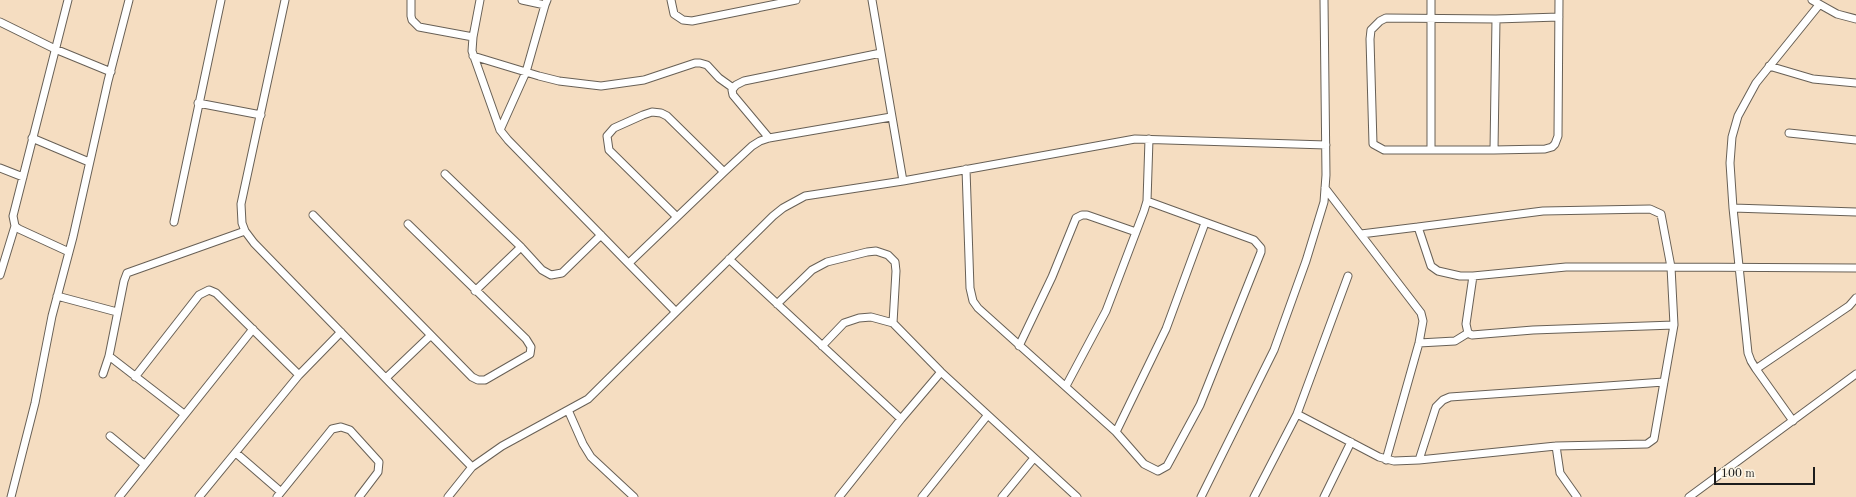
<!DOCTYPE html>
<html>
<head>
<meta charset="utf-8">
<style>
  body { margin:0 }
  #map { position:relative; width:1856px; height:497px; overflow:hidden; background:#f5ddc1; font-family:"Old Standard TT",serif }
  canvas { display:block }
  .scale { position:absolute; left:1714px; top:467px; width:101px; height:18px; box-sizing:border-box; border:2px solid #1c1c1c; border-top:0; padding-left:5px; font-size:12px; line-height:14px; white-space:nowrap; color:#1c1c1c; -webkit-text-stroke:3px #fcf5e5; paint-order:stroke }
</style>
</head>
<body>
<div id="map">
<canvas width="1856" height="497"></canvas>
<div class="scale">100 m</div>
</div>
<script>
const ctx = document.querySelector('canvas').getContext('2d');
ctx.lineJoin = 'round';
function toPath(rows) {
  const path = new Path2D();
  for (const r of rows) {
    path.moveTo(r[0], r[1]);
    for (let i = 2; i < r.length; i += 2) path.lineTo(r[i], r[i + 1]);
  }
  return path;
}
function stroke(path, color, width, dash) {
  ctx.strokeStyle = color;
  ctx.lineWidth = width;
  ctx.lineCap = dash ? 'butt' : 'round';
  ctx.setLineDash(dash || []);
  ctx.stroke(path);
}
const street = toPath([
  [68,0,13,216,15,226,19,229,69,252],
  [285,0,241,204,242,223,245,231,254,243,472,467],
  [411,0,411,16,412,20,419,27,473,37],
  [480,0,473,37,472,51,500,130,508,140,675,311],
  [522,0,545,5,547,0],
  [671,0,674,14,683,20,692,21,796,0],
  [872,0,903,181],
  [1812,0,1837,14,1856,19],
  [1559,17,1496,19,1386,18,1380,21,1371,30,1370,39,1373,144,1384,150,1494,150,1545,149,1552,147,1555,144,1558,136,1559,0],
  [0,22,55,49,111,72],
  [473,56,539,76,559,81,601,86,644,80,695,63,700,63,707,65,719,78,733,88],
  [1769,66,1813,79,1856,83],
  [198,103,261,115],
  [500,130,526,72,545,5],
  [1789,133,1856,140],
  [32,138,89,162],
  [769,138,733,95,732,90,736,85,744,81,881,53],
  [1431,150,1431,0],
  [1494,150,1496,19],
  [0,168,23,177],
  [966,169,970,288,973,301,978,308,1116,432,1144,464,1158,471,1167,466,1200,405,1261,252,1261,248,1254,240,1147,201],
  [445,174,521,247,542,270,551,275,562,273,601,235],
  [1325,188,1421,313,1423,321,1419,343,1386,460],
  [1733,208,1856,212],
  [313,215,472,377,478,380,485,380,530,354,531,347,526,339,408,224],
  [677,217,609,150,607,136,614,128,643,115,652,112,661,113,667,116,724,172],
  [174,222,221,0],
  [1361,234,1418,227],
  [729,259,901,419],
  [629,263,724,172,752,146,760,141,769,138,891,117],
  [0,275,15,226],
  [1473,276,1466,324,1468,333,1472,335,1533,330,1674,325],
  [475,291,521,247],
  [57,296,117,312],
  [777,304,812,270,827,262,867,252,876,251,888,255,895,262,896,271,893,323,941,372,1077,497],
  [1419,343,1455,341,1468,333],
  [822,346,844,323,859,318,871,317,893,323],
  [1019,346,1052,277,1076,218,1082,215,1087,215,1136,232],
  [109,356,184,414],
  [1756,369,1849,306,1856,298],
  [103,374,109,356,124,281,127,273,245,231],
  [135,377,199,295,209,290,216,293,299,375],
  [386,378,430,336],
  [1066,386,1106,311,1144,211,1147,201,1149,139],
  [568,410,583,444,591,457,634,497],
  [1297,414,1379,457,1394,461,1419,460,1556,446,1647,444,1654,439,1674,325,1671,267,1661,214,1650,209,1543,211,1418,227,1431,266,1438,271,1460,276,1473,276,1566,267,1671,267,1856,268],
  [1793,421,1756,369,1751,361,1748,353,1733,208,1730,163,1732,137,1738,116,1756,83,1819,5],
  [1116,432,1166,329,1205,223],
  [110,436,144,464],
  [1556,446,1560,473,1577,497],
  [236,453,281,492],
  [1419,460,1436,407,1443,400,1450,397,1664,382],
  [11,497,35,403,52,316,73,237,108,81,129,0],
  [119,497,253,329],
  [199,497,299,375,341,332],
  [277,497,328,434,332,429,341,427,350,430,379,462,378,472,359,497],
  [448,497,472,467,502,446,588,399,773,216,783,208,805,196,903,181,1135,139,1326,145],
  [839,497,901,419,941,372],
  [922,497,987,416],
  [1002,497,1034,458],
  [1201,497,1274,350,1306,261,1324,202,1326,175,1324,0],
  [1254,497,1297,414,1348,276],
  [1324,497,1351,442],
  [1689,497,1856,374]
]);
stroke(street, '#686056', 9);
stroke(street, '#fff', 7);
</script>
</body>
</html>
